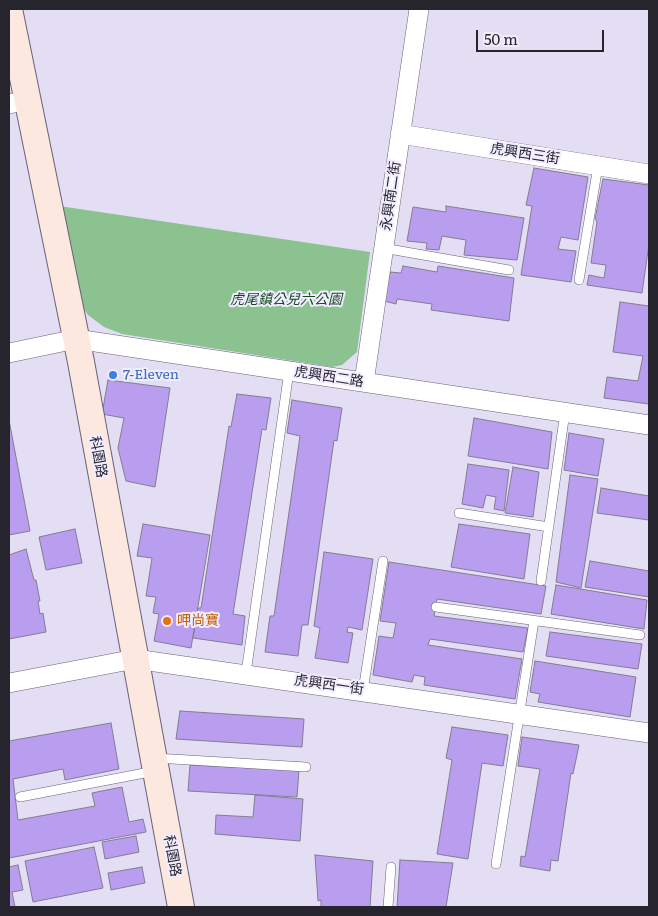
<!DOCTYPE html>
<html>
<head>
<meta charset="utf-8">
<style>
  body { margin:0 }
  #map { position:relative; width:658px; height:916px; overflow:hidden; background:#e4def5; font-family:Literata,serif }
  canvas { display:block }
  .frame { position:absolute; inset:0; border:10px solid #26242c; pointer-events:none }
  .scale { position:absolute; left:476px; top:30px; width:128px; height:22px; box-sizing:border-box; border:2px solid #26242c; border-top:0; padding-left:6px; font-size:15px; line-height:18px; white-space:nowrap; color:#26242c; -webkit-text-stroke:4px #f1ecff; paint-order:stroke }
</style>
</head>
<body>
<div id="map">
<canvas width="658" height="916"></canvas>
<div class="frame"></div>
<div class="scale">50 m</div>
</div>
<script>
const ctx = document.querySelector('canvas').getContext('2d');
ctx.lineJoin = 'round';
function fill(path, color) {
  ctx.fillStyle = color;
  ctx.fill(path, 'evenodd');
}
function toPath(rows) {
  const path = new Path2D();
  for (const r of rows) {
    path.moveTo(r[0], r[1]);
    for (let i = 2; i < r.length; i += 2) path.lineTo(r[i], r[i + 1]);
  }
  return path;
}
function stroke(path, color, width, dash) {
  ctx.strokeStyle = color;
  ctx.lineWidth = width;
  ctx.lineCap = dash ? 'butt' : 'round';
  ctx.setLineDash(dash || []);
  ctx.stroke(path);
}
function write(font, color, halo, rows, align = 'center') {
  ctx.font = font + ' Literata,"Noto Sans TC",serif';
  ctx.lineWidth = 4;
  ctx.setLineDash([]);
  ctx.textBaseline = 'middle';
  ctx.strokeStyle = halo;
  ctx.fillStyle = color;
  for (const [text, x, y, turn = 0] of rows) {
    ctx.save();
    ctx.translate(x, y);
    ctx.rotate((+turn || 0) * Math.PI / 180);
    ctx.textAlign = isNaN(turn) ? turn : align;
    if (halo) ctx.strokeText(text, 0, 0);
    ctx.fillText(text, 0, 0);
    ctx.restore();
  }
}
fill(toPath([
  [59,206,370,252,357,352,342,365,332,367,122,334,104,327,88,315,83,308]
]), '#8bc28f');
const building = toPath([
  [534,168,588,177,578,240,561,237,558,249,576,251,571,282,521,275,532,206,526,205,534,168],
  [603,179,649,185,649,244,642,293,587,285,589,275,604,278,606,265,591,263,597,222,595,219,603,179],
  [446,206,524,218,517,260,464,255,466,240,442,236,439,250,426,249,427,243,407,241,413,207,446,212,446,206],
  [403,266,437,272,438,266,514,278,509,321,431,310,432,304,397,299,396,304,384,301,390,272,401,273,403,266],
  [620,302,649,306,649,404,604,398,607,377,638,381,643,356,613,352,620,302],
  [108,380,170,388,155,487,126,481,118,448,124,418,102,414,108,380],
  [237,394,271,398,266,430,262,429,233,614,245,616,242,645,193,638,198,608,201,608,229,426,231,427,237,394],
  [292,400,342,408,337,441,334,440,308,625,302,625,298,656,265,652,270,616,274,616,300,436,287,433,292,400],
  [474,418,552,432,548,469,468,456,474,418],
  [9,420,30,531,9,535,9,420],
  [569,433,604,439,598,476,564,470,569,433],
  [468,464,509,470,504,511,494,509,496,497,486,495,483,508,462,504,468,464],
  [513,467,539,472,533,517,505,513,513,467],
  [570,475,598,479,581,588,556,582,570,475],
  [601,488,649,496,649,520,597,513,601,488],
  [143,524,210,535,191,648,154,641,159,614,153,613,156,597,146,596,152,558,137,556,143,524],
  [459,524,530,534,524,579,451,567,459,524],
  [75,529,82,563,46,570,39,537,75,529],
  [26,549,34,580,36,580,40,601,38,601,40,614,43,613,46,632,9,639,9,555,26,549],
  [324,552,373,559,362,630,348,627,347,632,353,633,348,663,315,658,320,628,314,626,324,552],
  [590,561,649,571,649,597,585,587,590,561],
  [389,562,546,586,541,614,437,599,434,616,528,628,523,652,430,639,428,645,522,659,515,699,424,685,425,677,414,675,412,682,373,675,379,636,393,638,396,623,380,621,389,562],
  [556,585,647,600,644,629,551,614,556,585],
  [550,632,642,644,638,669,546,656,550,632],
  [535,661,636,677,630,717,538,702,540,694,530,692,535,661],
  [180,711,304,719,302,747,176,739,180,711],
  [111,723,119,769,65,780,63,769,13,779,18,820,95,806,92,793,122,787,129,822,143,819,146,832,9,858,9,741,111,723],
  [452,727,508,735,503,766,482,763,468,859,437,854,452,760,446,758,452,727],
  [522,737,579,745,573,774,571,773,558,861,551,860,550,871,520,866,521,856,525,857,540,769,518,766,522,737],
  [190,765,299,770,297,797,188,791,190,765],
  [255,795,303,799,300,841,215,834,216,815,253,817,255,795],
  [136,836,139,852,105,859,102,842,136,836],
  [94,847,103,888,33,902,25,861,94,847],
  [315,855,373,861,370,907,321,907,321,900,318,901,315,855],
  [400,860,453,863,446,907,397,907,400,860],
  [18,865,23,890,12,892,15,907,9,907,9,867,18,865],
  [142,867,145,883,111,890,108,873,142,867]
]);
fill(building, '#b99ef0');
stroke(building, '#827c91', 1);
const lane = toPath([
  [383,248,509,270],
  [579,280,598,166],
  [459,513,549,527],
  [541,581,565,412],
  [436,607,640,635],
  [246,673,289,371],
  [363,691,383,561],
  [155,758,306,767],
  [20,797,155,771],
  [496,864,534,621],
  [388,907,391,867]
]);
const street = toPath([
  [9,104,28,100],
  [400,134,649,174],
  [9,353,76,339,649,425],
  [364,382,419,9],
  [9,683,135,659,649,733]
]);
const secondary = toPath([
  [9,9,81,362,181,907]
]);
stroke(lane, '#686277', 10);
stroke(street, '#686277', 20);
stroke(secondary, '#686277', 28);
stroke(lane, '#fff', 9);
stroke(street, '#fff', 19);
stroke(secondary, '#fde8df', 26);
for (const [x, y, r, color] of [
  [113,375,5,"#3f7fe0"],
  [167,621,5,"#e8710a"]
]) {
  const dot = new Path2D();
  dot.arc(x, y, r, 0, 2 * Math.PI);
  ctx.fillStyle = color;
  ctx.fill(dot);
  stroke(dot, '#f1ecff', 2);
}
write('14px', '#26242c', '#f1ecff', [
  ["虎興西三街",525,154,9],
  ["永興南二街",391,196,-82],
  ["虎興西二路",329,377,9],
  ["科園路",98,457,80],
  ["虎興西一街",329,685,8],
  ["科園路",172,856,80]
]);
write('italic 14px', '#16491e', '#f1ecff', [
  ["虎尾鎮公兒六公園",286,300]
]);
write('14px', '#366cbe', '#f1ecff', [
  ["7-Eleven",123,375]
], 'left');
write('14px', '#c56008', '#f1ecff', [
  ["呷尚寶",177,621]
], 'left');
</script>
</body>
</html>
